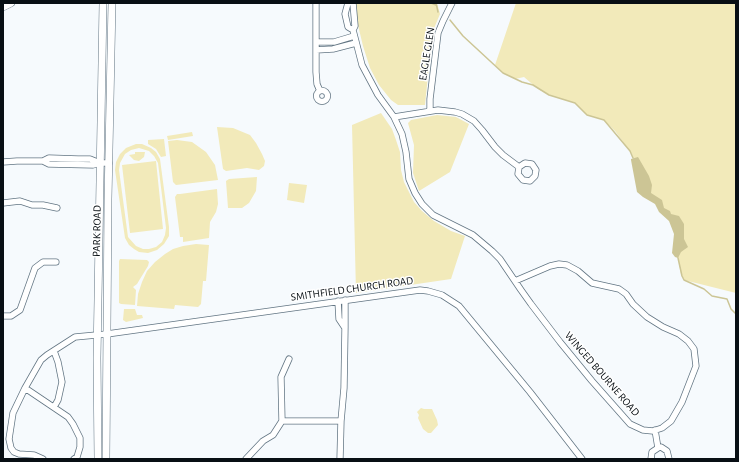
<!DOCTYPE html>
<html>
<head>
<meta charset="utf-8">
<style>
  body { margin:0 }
  #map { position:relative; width:739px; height:462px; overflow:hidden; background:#f6fafd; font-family:"Alegreya Sans",sans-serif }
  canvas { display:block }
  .frame { position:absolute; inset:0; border:4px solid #080f14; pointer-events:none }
</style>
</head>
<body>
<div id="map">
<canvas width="739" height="462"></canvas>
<div class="frame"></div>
</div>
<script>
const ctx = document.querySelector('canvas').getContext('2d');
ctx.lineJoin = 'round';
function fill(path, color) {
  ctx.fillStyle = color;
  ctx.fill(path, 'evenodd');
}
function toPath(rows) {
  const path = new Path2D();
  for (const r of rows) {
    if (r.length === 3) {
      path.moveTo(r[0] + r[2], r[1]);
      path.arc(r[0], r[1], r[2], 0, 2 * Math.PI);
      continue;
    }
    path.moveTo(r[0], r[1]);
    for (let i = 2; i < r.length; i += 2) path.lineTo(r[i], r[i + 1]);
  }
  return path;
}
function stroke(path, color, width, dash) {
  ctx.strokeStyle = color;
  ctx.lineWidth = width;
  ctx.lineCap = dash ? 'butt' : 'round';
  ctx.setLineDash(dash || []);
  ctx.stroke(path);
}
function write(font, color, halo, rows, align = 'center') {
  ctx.font = font + ' "Alegreya Sans",sans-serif';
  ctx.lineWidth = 3;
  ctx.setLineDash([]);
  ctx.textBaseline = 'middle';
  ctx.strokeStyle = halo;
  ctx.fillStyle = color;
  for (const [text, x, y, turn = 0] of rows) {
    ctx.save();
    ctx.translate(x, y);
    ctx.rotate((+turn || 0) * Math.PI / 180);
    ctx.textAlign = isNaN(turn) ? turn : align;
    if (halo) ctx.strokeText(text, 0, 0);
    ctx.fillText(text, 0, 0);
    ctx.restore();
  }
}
fill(toPath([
  [356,3,437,3,440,14,435,26,432,36,425,105,398,105,391,100,379,85,370,68,363,46,357,21],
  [516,3,736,3,736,293,684,280,681,275,678,258,674,253,677,229,654,199,641,193,632,154,615,131,604,120,587,115,575,103,549,95,538,89,524,77,515,79,503,73,495,65],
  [381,113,392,129,396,140,400,152,401,170,404,182,414,202,422,211,434,221,451,231,465,236,451,279,356,293,352,125],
  [437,115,456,117,469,124,450,172,419,191,413,173,414,145,408,123,411,120],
  [217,127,233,128,250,135,256,143,262,154,265,161,264,166,259,170,247,168,226,171,223,169],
  [192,132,193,136,168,140,167,136],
  [164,139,166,156,161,157,156,149,148,144,148,140],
  [177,140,192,142,206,152,215,165,218,180,176,185,173,182,168,141],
  [136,144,142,144,151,148,156,152,160,159,169,227,169,236,164,244,157,250,148,253,139,252,134,249,129,245,125,238,115,170,116,162,120,154,126,148],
  [139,148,149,151,154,156,158,163,166,228,165,235,162,242,156,247,149,249,143,249,136,246,128,237,119,170,120,163,125,154,131,150],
  [135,152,145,152,144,157,139,161,134,160,129,155,135,154],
  [156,161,163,229,130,233,122,165],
  [257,177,256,191,249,203,242,208,228,208,226,181,229,179],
  [289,183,307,185,304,203,287,200],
  [217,189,218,204,216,212,210,222,209,238,183,242,183,237,180,237,175,197,177,194,180,194],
  [196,244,209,245,206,281,203,281,201,304,198,307,175,305,174,309,137,306,138,294,142,282,147,271,155,262,165,254,173,249,183,246],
  [120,259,147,260,149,262,148,266,140,279,137,284,133,287,136,290,135,305,121,304,119,303,119,261],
  [124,309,135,309,137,315,142,315,143,318,126,322,123,320],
  [421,408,424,409,432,409,437,420,438,425,431,433,428,433,423,429,418,418,419,415,417,412]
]), '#f2eaba');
fill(toPath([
  [638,157,649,176,652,185,651,193,662,200,664,208,670,211,671,214,679,216,684,224,684,239,688,247,681,252,678,258,675,257,672,253,674,234,669,221,659,212,655,204,643,197,637,192,631,160,631,159]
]), '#ccc595');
stroke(toPath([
  [431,3,436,5],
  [436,3,438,12],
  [450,20,463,36,503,73,522,82,533,85,549,95,575,103,587,115,604,120,630,151,633,158],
  [678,258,682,276,684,280,704,289,712,296,727,299,731,309,736,314]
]), '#ccc595', 1.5);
const minor = toPath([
  [316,3,316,72,317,84,320,91],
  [348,3,345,14,348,27,353,30,355,26,353,3],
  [353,30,362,65,378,95,394,117,402,134,406,152,409,179,415,193,422,204,433,215,473,235,492,251,500,259,521,290,531,304,560,342,592,381,630,424,643,430,653,431,662,428,671,421,682,402,696,366,694,349,688,341,679,334,663,327,647,317,633,304,626,294,619,289,592,283,578,271,567,265,559,264,550,266,515,281],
  [316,42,334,42,354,36],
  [316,50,333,49,356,43],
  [322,96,5.5],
  [430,110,430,99,438,33,443,21,452,3],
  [394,117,438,110,455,112,462,114,474,121,482,130,495,147,503,155,519,167,518,174,523,180,530,181,535,176,536,170,532,164,525,163,519,167],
  [43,161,49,158,78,159,90,159,100,163],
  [3,162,17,161,43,161,49,164,93,165,100,163,109,163],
  [3,203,20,201,32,205,43,205,57,208],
  [338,301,339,319,345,328,345,300],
  [3,316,11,316,20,310,35,268,43,262,56,262],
  [54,351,58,362,62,382,58,400,54,407],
  [25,388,68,417,73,424,80,438,80,447,77,457,74,459],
  [282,421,281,377,289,359],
  [655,430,658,448],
  [43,459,34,455,19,454,14,452,11,448,9,439,13,413,25,388,41,360,47,355,75,337,107,334,420,290,428,291,442,295,459,306,530,392,582,459],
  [246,459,263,441,273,435,282,421,341,421],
  [340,459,341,421,344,388,345,328],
  [651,459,652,452,658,448,661,447,667,451,669,459]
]);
const major = toPath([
  [3,7,11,3],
  [98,459,97,358,103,3],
  [106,459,108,199,112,3]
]);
stroke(minor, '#627583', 7);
stroke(major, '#627583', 8);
stroke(minor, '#fff', 5.5);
stroke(major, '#fff', 7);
write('11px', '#080f14', '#fff', [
  ["EAGLE GLEN",427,54,-81],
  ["PARK ROAD",97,231,-89],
  ["SMITHFIELD CHURCH ROAD",352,289,-8],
  ["WINGED BOURNE ROAD",602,374,49]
]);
</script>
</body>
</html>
